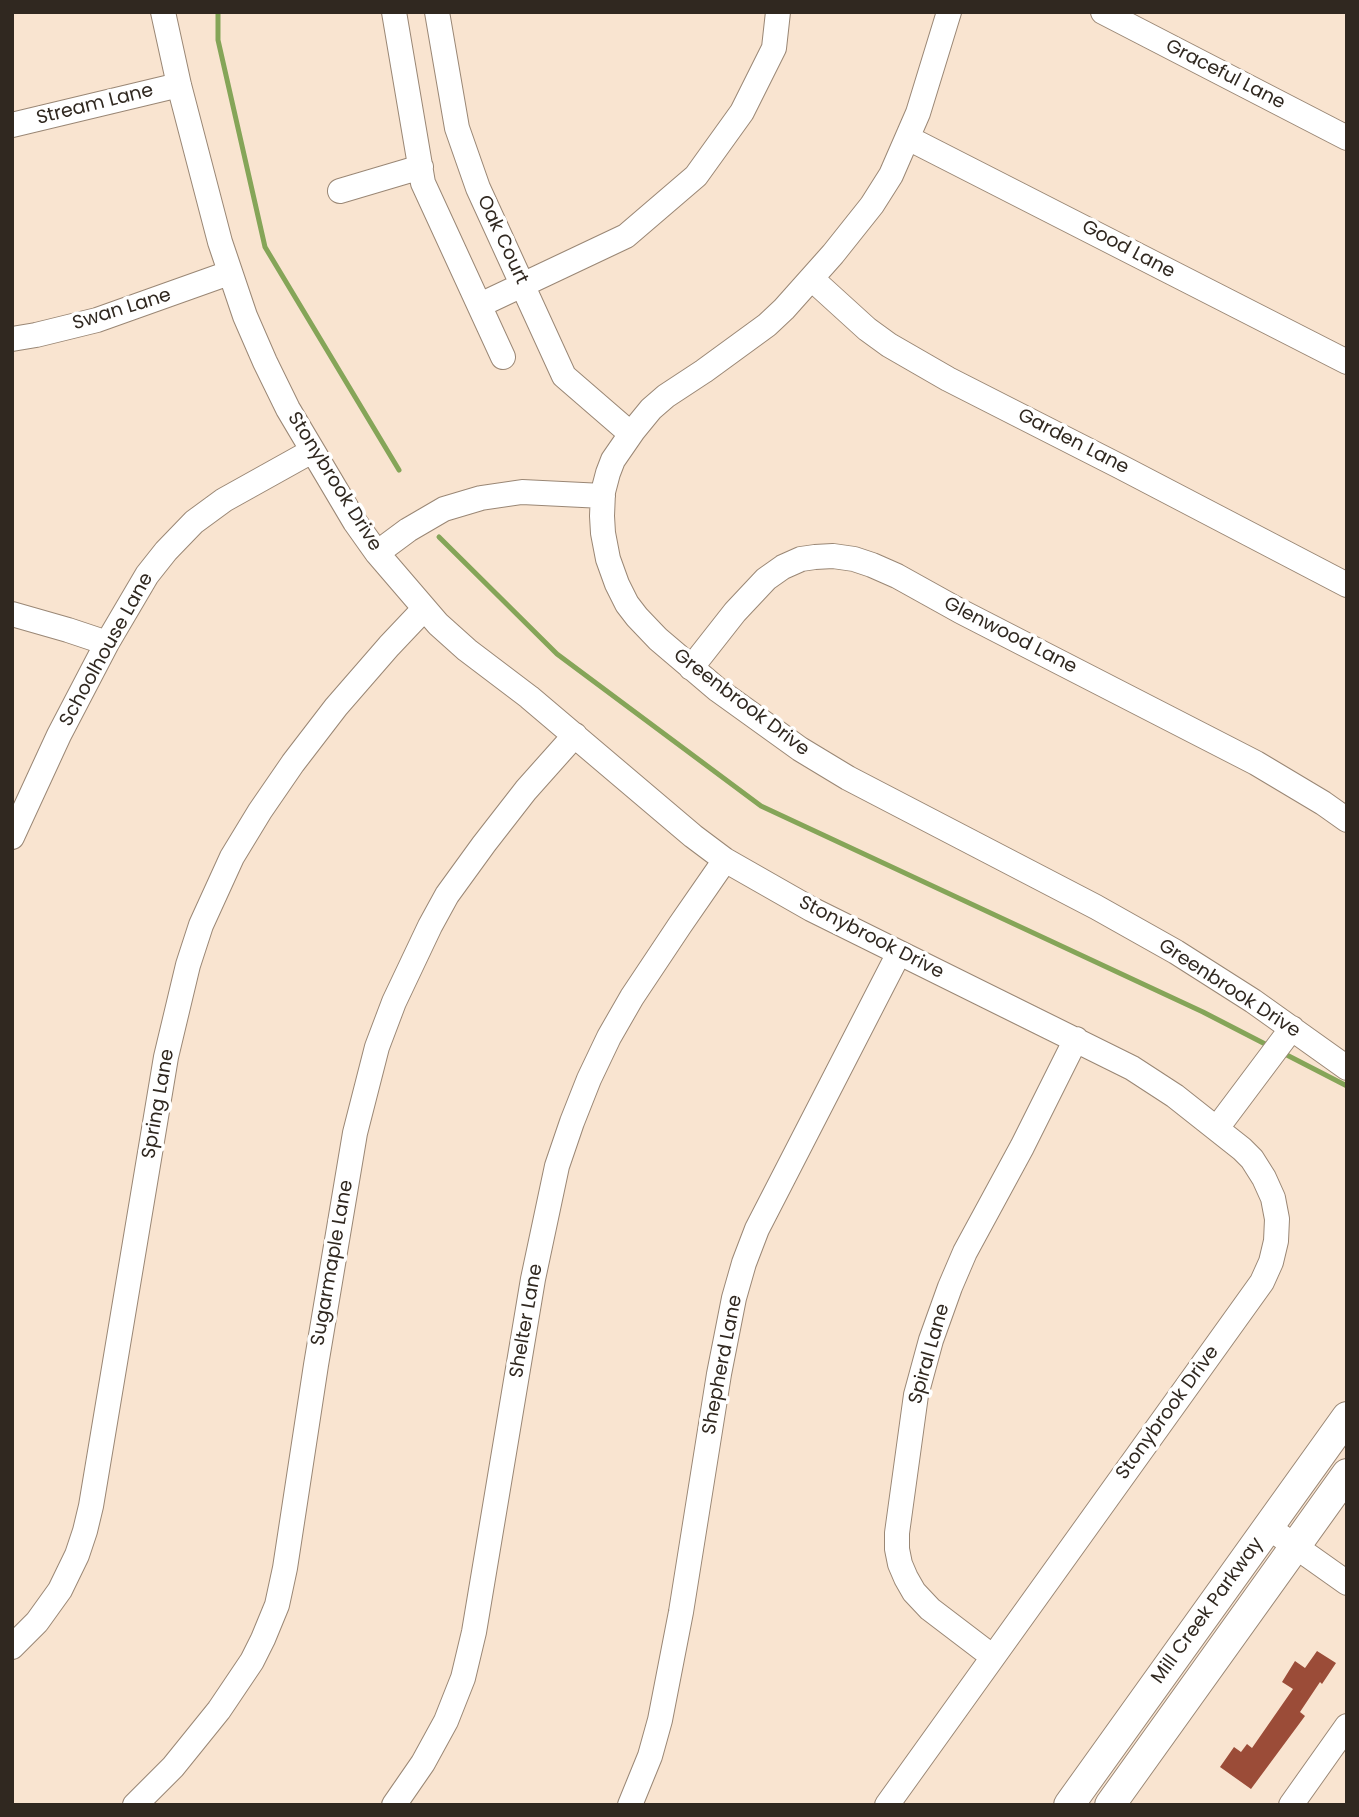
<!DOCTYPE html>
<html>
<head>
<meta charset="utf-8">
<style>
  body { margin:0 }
  #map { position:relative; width:1359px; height:1817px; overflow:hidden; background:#f9e4d0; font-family:Poppins,sans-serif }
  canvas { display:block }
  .frame { position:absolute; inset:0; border:14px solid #302820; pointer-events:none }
</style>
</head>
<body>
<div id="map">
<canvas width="1359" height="1817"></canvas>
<div class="frame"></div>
</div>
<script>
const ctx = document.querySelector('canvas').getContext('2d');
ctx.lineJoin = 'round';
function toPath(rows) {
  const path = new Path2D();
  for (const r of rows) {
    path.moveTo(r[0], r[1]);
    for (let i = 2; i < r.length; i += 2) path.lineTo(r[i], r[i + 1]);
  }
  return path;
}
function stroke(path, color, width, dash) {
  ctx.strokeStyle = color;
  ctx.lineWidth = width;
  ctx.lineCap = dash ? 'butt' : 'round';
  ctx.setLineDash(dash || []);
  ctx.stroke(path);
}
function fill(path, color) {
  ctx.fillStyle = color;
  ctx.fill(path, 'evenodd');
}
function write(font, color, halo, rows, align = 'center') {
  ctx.font = font + ' Poppins,sans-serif';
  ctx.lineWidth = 7;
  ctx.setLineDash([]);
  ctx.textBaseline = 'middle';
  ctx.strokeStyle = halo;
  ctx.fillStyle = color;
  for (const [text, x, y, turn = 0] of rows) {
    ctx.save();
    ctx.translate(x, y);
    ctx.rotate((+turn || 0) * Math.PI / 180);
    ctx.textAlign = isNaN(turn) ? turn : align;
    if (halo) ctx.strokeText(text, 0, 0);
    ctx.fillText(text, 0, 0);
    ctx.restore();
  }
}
stroke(toPath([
  [218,12,218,40,265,247,399,470],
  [439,537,557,654,761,806,1203,1012,1269,1046],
  [1281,1052,1347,1086]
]), '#85a558', 5);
fill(toPath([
  [1317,1651,1336,1663,1322,1684,1320,1682,1300,1712,1305,1716,1251,1789,1220,1767,1234,1747,1241,1752,1247,1744,1252,1748,1293,1689,1282,1682,1295,1661,1305,1668]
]), '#9b4c38');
const minor = toPath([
  [163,12,179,85,220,242,245,316,265,362,288,409,355,522,377,553,438,624,467,650,529,697,693,836,725,860,811,909,1132,1068,1175,1096,1242,1149,1252,1159,1264,1178,1273,1198,1277,1219,1276,1241,1271,1262,1262,1282,887,1805],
  [394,12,423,183,503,357],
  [437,12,457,128,478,188,564,376,631,434],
  [949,12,918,113,891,175,872,205,833,254,784,309,767,325,704,371,666,396,651,409,633,431,613,460,608,473,603,492,602,516,603,533,608,559,617,584,627,604,637,617,658,639,718,690,800,749,848,778,1096,907,1176,952,1253,1001,1347,1068],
  [1103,12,1347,138],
  [12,125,179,85],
  [908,138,1347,362],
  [340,191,421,167],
  [812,279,867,329,889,345,948,379,1121,467,1347,585],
  [480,305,626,236,696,176,742,112,774,48,778,12],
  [12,339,36,335,97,320,229,273],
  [377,553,408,530,444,509,481,498,522,492,603,496],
  [12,614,68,630,107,643],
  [691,668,735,612,766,579,783,567,801,559,815,557,833,556,854,559,872,565,897,576,960,611,1256,763,1323,803,1347,820],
  [12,837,59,735,107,643,147,575,166,551,194,522,224,500,312,451],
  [1217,1128,1292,1028],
  [1268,1527,1347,1583],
  [12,1647,37,1622,60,1590,77,1555,85,1531,91,1506,166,1057,188,965,201,925,232,857,260,811,293,763,336,707,389,646,424,609],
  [993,1657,930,1609,914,1592,906,1578,900,1564,897,1549,897,1533,916,1395,931,1340,950,1287,965,1252,1022,1147,1076,1039],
  [135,1805,173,1767,219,1710,252,1661,263,1639,277,1605,285,1568,316,1365,355,1133,377,1047,394,1002,430,926,447,895,484,844,526,790,575,735],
  [394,1805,423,1763,446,1721,463,1678,474,1632,533,1279,557,1166,572,1122,589,1079,609,1037,632,997,680,925,725,860],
  [630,1805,650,1756,660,1720,681,1612,719,1374,734,1298,744,1263,757,1229,899,953],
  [1291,1805,1347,1726]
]);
const major = toPath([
  [1069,1805,1347,1417],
  [1110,1805,1347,1474]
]);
stroke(minor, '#9a8775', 26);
stroke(major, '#9a8775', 32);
stroke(minor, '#fff', 24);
stroke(major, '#fff', 30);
write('19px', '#302820', '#fff', [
  ["Graceful Lane",1225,75,27],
  ["Stream Lane",95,105,-14],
  ["Oak Court",502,240,65],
  ["Good Lane",1128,250,28],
  ["Swan Lane",122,310,-17],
  ["Garden Lane",1073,442,27],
  ["Stonybrook Drive",334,482,58],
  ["Glenwood Lane",1010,636,27],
  ["Schoolhouse Lane",107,650,-61],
  ["Greenbrook Drive",741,703,37],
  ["Stonybrook Drive",871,938,27],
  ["Greenbrook Drive",1229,989,33],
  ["Spring Lane",159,1104,-80],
  ["Sugarmaple Lane",333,1263,-80],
  ["Shelter Lane",527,1321,-80],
  ["Spiral Lane",930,1354,-74],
  ["Shepherd Lane",723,1365,-79],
  ["Stonybrook Drive",1168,1413,-54],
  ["Mill Creek Parkway",1208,1611,-54]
]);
</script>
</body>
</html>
